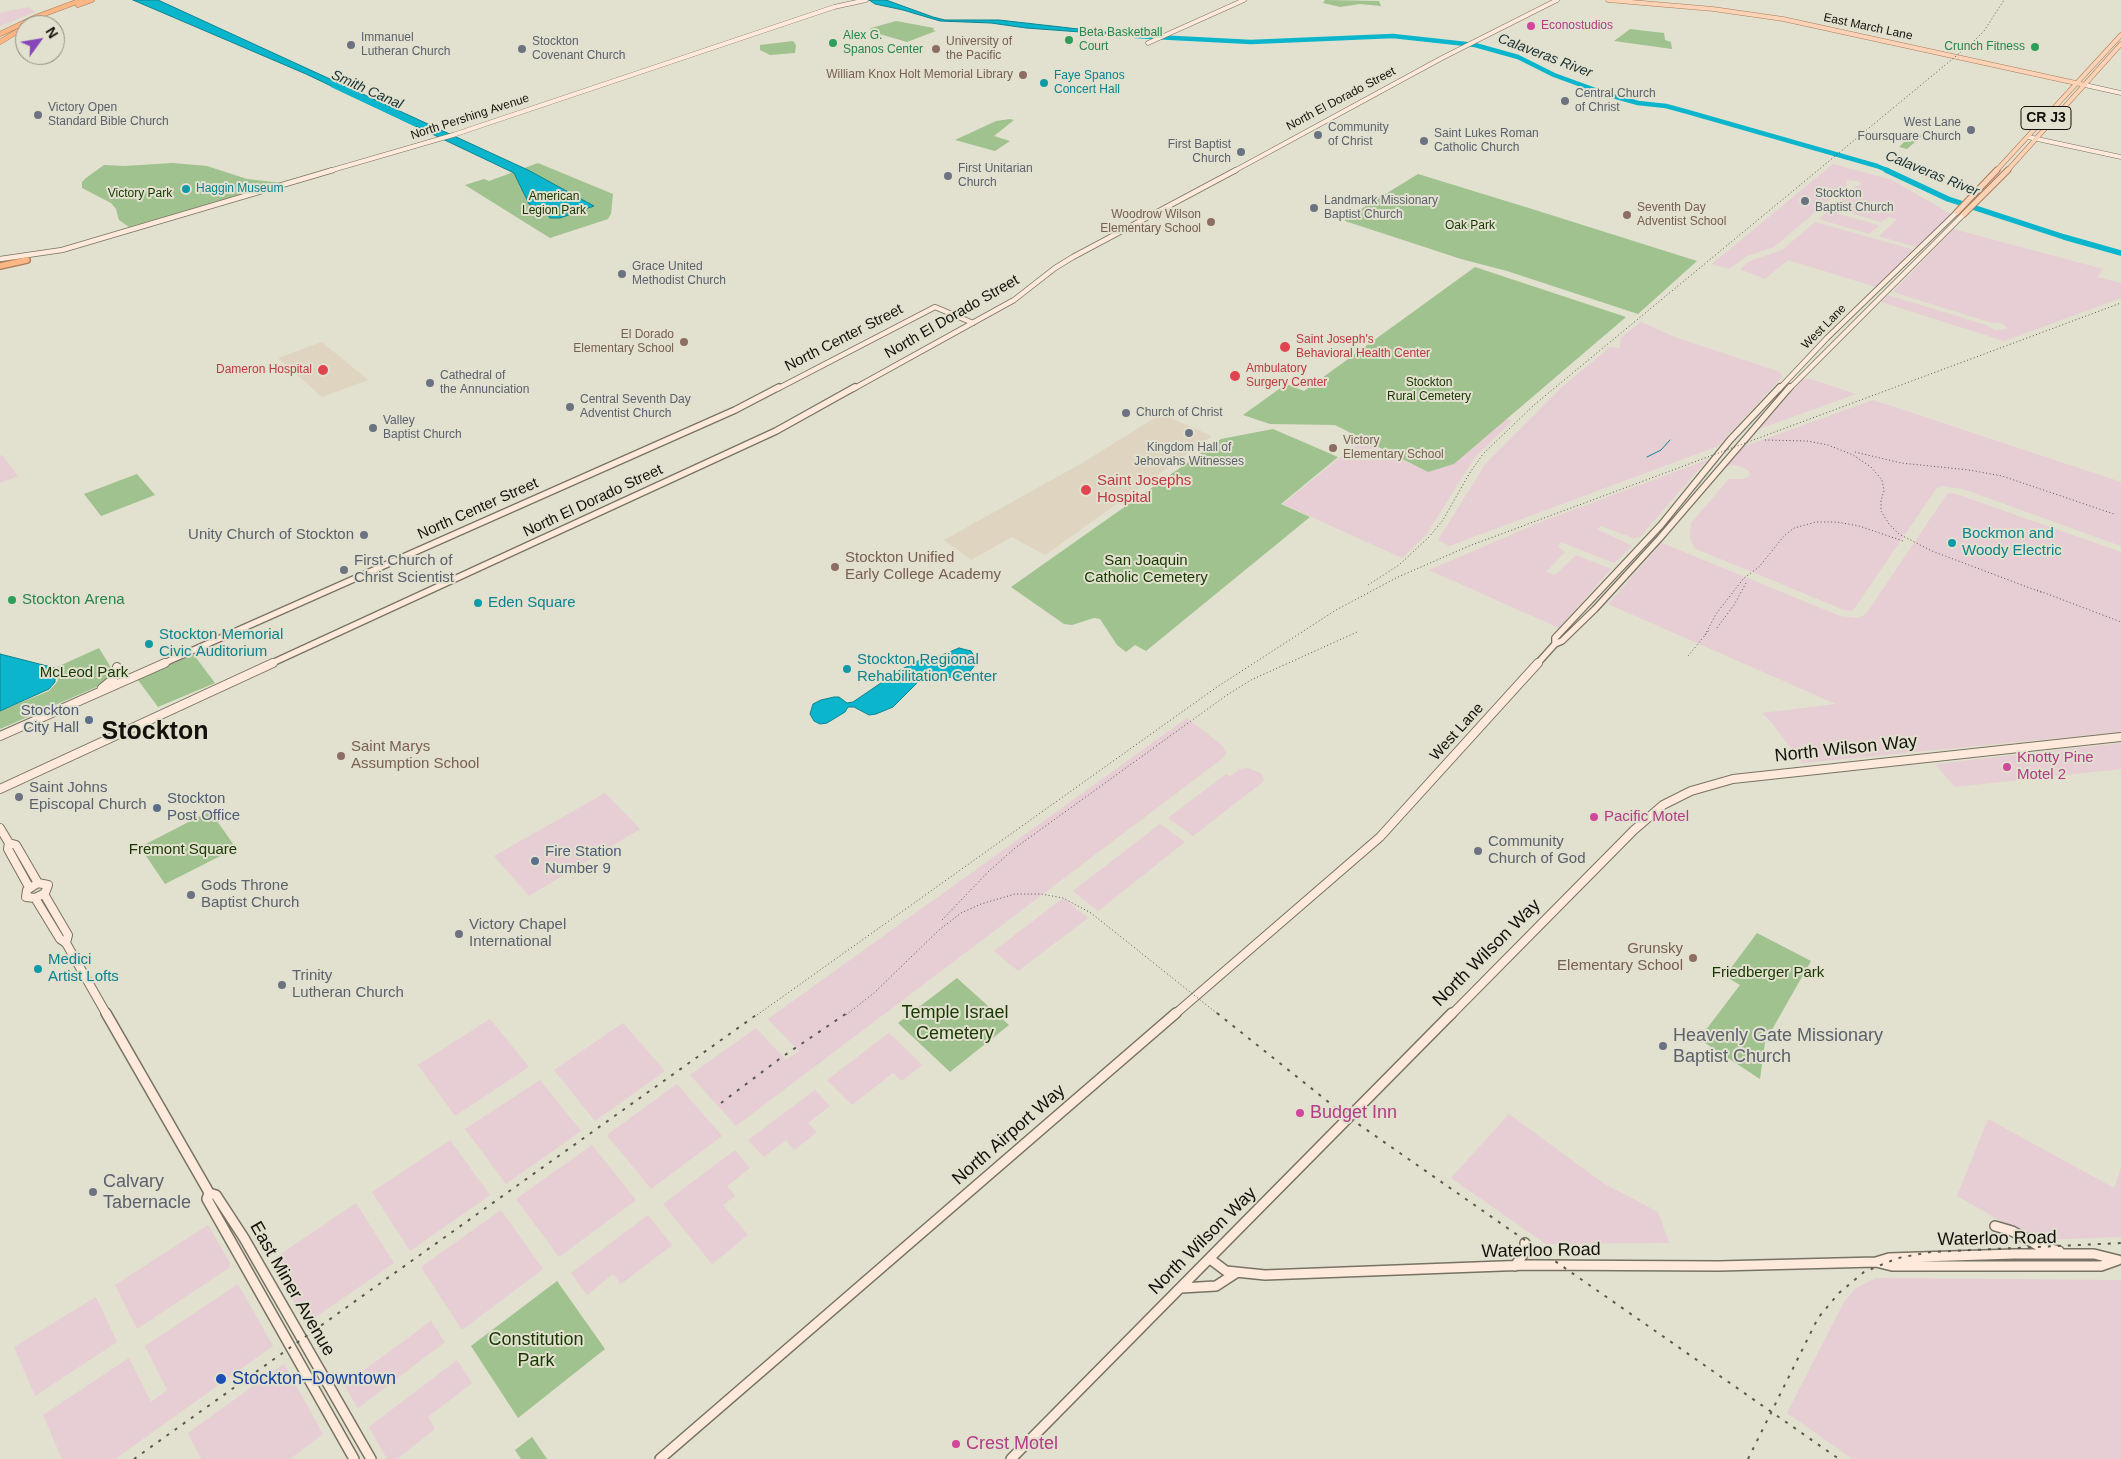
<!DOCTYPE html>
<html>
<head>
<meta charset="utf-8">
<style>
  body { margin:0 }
  #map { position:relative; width:2121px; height:1459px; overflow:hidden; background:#e2e0ce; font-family:Arial,sans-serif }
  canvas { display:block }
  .north { position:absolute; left:15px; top:15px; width:50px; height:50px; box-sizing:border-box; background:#e2e0ce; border:1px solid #8f8d80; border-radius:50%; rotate:58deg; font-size:14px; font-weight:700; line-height:20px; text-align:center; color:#12110b }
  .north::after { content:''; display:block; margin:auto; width:18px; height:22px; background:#8746ba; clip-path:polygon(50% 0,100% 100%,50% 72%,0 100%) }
</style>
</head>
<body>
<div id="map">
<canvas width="2121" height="1459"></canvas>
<div class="north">N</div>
</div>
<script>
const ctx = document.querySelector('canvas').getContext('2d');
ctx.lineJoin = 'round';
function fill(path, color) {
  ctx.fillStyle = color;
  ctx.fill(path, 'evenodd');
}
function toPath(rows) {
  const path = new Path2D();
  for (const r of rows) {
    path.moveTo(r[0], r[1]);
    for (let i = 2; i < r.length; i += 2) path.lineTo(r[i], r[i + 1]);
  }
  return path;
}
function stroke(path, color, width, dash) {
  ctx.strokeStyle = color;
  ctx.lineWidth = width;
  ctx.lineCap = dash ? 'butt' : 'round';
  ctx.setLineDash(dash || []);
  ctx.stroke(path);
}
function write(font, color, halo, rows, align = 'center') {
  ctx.font = font + ' Arial,sans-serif';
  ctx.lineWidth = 4;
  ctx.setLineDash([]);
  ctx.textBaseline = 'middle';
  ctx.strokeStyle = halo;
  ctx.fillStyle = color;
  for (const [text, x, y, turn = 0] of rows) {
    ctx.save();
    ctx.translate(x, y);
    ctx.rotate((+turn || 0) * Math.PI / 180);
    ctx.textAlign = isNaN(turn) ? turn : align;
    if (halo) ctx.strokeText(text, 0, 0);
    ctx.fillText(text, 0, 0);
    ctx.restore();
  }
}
fill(toPath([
  [28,7,35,12,0,26,0,13],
  [1833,164,1892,180,1951,214,1917,247,1881,237,1879,236,1897,219,1889,217,1881,222,1831,207,1854,187,1862,184,1858,181,1848,180,1846,181,1847,185,1774,247,1747,256,1729,269,1712,264],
  [1828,211,1878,225,1879,226,1869,234,1819,219],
  [1815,222,1911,249,1913,251,1876,287,1788,260,1765,279,1740,269,1750,261,1782,250],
  [1953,229,2103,269,2097,277,2121,283,2121,298,2004,341,1881,302,1888,295,1986,325,1995,330,2007,329,2006,326,2000,323,1989,322,1893,292],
  [1641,322,1677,338,1780,372,1782,377,1718,446,1449,546,1438,540,1486,463,1561,388,1610,347,1620,348,1621,338],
  [1803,379,1810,379,1856,394,1759,429],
  [1873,400,2121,482,2121,546,1963,489,1941,486,1936,489,1854,609,1851,611,1844,610,1694,548,1690,537,1691,523,1729,479,1743,479,1750,476,1749,471,1742,467,1733,465,1726,467,1743,447],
  [1507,419,1512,421,1475,457,1426,535,1402,558,1283,504,1361,440,1428,472,1454,464],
  [2,455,18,476,0,483,0,456],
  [1707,460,1639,538,1633,538,1601,526,1597,529,1632,546,1614,563,1561,542,1558,547,1565,552,1546,572,1555,575,1576,555,1611,569,1559,628,1429,570,1546,520],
  [1953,493,2121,552,2121,732,1802,763,1772,723,1762,713,1836,704,1608,604,1662,543,1840,616,1858,618,1866,614,1947,494],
  [1187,718,1223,746,1226,753,1223,758,736,1126,690,1075,756,1028,786,1060,799,1051,768,1019],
  [2121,743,2121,769,1955,787,1935,764],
  [1248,768,1262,774,1264,781,1193,836,1168,818,1226,774,1230,776,1240,769],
  [605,793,640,829,529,896,494,856],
  [1160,824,1185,842,1098,911,1073,891],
  [1063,898,1088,918,1018,971,994,951],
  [490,1019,529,1067,455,1116,418,1065],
  [623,1023,665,1071,595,1121,554,1070],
  [889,1033,922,1065,902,1081,893,1073,852,1105,827,1080],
  [540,1080,581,1131,506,1184,465,1129],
  [677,1084,722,1136,651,1189,607,1135],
  [815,1090,830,1106,808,1123,817,1132,794,1150,786,1140,764,1157,748,1140],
  [1509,1114,1603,1183,1658,1212,1669,1243,1546,1244,1451,1178],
  [1988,1119,2114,1188,2121,1168,2121,1237,2035,1240,1957,1196],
  [450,1140,490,1195,410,1251,372,1192],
  [592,1145,636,1200,559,1257,516,1199],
  [735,1150,750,1168,727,1186,735,1196,723,1205,748,1235,712,1264,663,1204],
  [356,1203,394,1263,307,1323,269,1262],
  [501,1210,543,1269,462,1330,421,1267],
  [648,1215,672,1245,621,1284,613,1274,587,1295,571,1273],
  [208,1225,230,1263,229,1268,137,1329,115,1285],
  [1876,1278,2121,1280,2121,1459,1853,1459,1787,1413,1844,1302,1855,1289],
  [238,1284,273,1346,115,1459,62,1459,43,1415,129,1358,151,1402,167,1390,145,1346],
  [96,1297,117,1342,35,1396,14,1347],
  [431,1321,445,1342,358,1408,344,1385],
  [457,1360,472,1383,428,1417,435,1429,397,1459,387,1459,369,1427],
  [284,1364,323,1434,290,1459,201,1459,188,1433]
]), '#e7cdd4');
fill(toPath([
  [322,342,368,380,322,397,278,358],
  [1161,414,1212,436,1045,555,1012,537,971,560,944,540,1084,462]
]), '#ded4bf');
fill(toPath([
  [1325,0,1379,1,1381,6,1360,4,1340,7,1323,3],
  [896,21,934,28,933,30,936,31,907,42,869,31,871,28],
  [1630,29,1664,33,1665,40,1671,42,1672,49,1614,41],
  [793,41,796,45,795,53,770,55,760,50,760,45],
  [1010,119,1014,120,994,136,1010,141,995,151,955,140,996,121],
  [1888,133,1906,137,1911,133,1922,136,1907,149,1899,147,1904,142,1883,137],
  [173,163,207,166,247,179,283,183,129,227,119,220,116,209,111,203,82,188,82,182,86,178,104,165,124,166],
  [538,163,613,194,611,214,608,219,550,238,465,185,484,179,489,181],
  [1418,174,1532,209,1697,261,1638,314,1507,271,1461,259,1345,221,1345,219],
  [1475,267,1626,317,1454,464,1428,472,1335,425,1270,424,1243,415,1286,384,1304,391],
  [1273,429,1338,457,1281,504,1310,517,1146,651,1135,645,1126,652,1117,645,1100,619,1094,618,1072,625,1064,624,1011,587,1221,439],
  [137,474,155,495,101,516,84,494],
  [99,648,113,671,108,682,0,729,0,711,49,691,58,681,57,667],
  [192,655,194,655,215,683,158,707,138,680,139,679],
  [210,811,236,848,165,884,140,847],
  [1757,933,1811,961,1765,1042,1760,1079,1699,1039,1740,985,1725,976],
  [957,978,1009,1025,950,1072,898,1023],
  [557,1281,605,1349,518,1418,471,1346],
  [532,1437,547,1459,521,1459,515,1450]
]), '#9fc28e');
const water = toPath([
  [133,0,158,0,528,170,594,206,560,218,550,218,545,211,529,204,514,173,306,74,133,0],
  [869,0,886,0,933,17,945,20,999,20,1149,37,1026,28,991,23,940,21,903,10,875,4,869,0],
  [959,648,971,651,976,659,975,665,968,674,961,678,931,676,920,680,893,707,876,714,869,715,854,707,848,707,845,712,827,723,820,724,814,721,810,714,813,704,821,700,834,697,839,697,847,703,853,702,900,670,920,660,942,655,959,648],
  [0,654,55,668,55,682,49,689,0,711,0,654]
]);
fill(water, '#0bb5cb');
stroke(water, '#0d8491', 1);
stroke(toPath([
  [1647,457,1661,450,1670,440]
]), '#0d8491', 1);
stroke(toPath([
  [332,86,415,125]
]), '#0bb5cb', 2.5);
stroke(toPath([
  [1135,36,1251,42,1393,36,1475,45,1518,57,1554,75,1609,95,1638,103,1666,106,1688,112,1877,166,1889,171]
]), '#0bb5cb', 4.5);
stroke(toPath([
  [1886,170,1948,199,2064,237,2121,253]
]), '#0bb5cb', 5.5);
const secondaryFar4 = toPath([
  [1148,43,1244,0],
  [2085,85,2121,93],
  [2028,137,2121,157],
  [329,171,453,135,834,7,866,0],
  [1234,171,1442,58,1557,0]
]);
const secondaryFar3 = toPath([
  [0,259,62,250,333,170],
  [777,389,935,307,973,323],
  [853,389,1014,300,1055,268,1073,257,1236,170],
  [1779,389,1827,338,1957,212],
  [1789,389,1964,214]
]);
const secondaryFar2 = toPath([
  [1555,644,1555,638,1661,525,1730,440,1780,387],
  [162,664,735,410,779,387],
  [270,664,776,431,855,387],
  [1537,664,1555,644,1562,641,1595,609,1660,538,1790,387]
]);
const secondaryFar1 = toPath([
  [102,688,113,679,117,667],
  [0,736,165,663],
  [0,789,273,663],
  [0,828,9,843,8,849,29,887],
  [9,843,16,845,38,883],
  [38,883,48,885,45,893,35,898,26,897,27,890,38,883],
  [44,894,68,935,66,943],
  [35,898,60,939,66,943,107,1015],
  [1174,1015,1380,837,1538,663],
  [1451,1015,1634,830,1663,805,1691,791,1733,779,2121,737]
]);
const secondary = toPath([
  [106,1013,207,1189,209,1193,207,1199,354,1459],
  [209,1193,216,1195,244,1238,371,1459],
  [1995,1226,2012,1231,2041,1247,2059,1251],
  [1210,1259,1226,1271,1265,1275,1528,1265,1719,1266,1876,1262,1892,1266,2101,1266,2118,1260],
  [1876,1262,1889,1258,2014,1254,2094,1254,2118,1260],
  [1515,1266,1526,1250,1525,1243],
  [1181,1288,1216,1286,1236,1273],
  [660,1459,1176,1013],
  [1011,1459,1452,1013]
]);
const primaryFar1 = toPath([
  [1608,0,1713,9,1783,19,2085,85],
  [1996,171,2121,35],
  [2007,171,2121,44]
]);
const primary = toPath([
  [1957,212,1997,170],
  [1964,214,2008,170]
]);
const motorwayFar1 = toPath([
  [78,5,92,0],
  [0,34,36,17,82,0],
  [0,42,23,28]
]);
const motorway = toPath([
  [0,266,27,260]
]);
stroke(secondaryFar4, '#767364', 5);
stroke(secondaryFar3, '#767364', 6);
stroke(secondaryFar2, '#767364', 8);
stroke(secondaryFar1, '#767364', 10);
stroke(secondary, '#767364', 12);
stroke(primaryFar1, '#a97c5a', 5);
stroke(primary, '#a97c5a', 7);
stroke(motorwayFar1, '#a97c5a', 5.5);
stroke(motorway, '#a97c5a', 8);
stroke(secondaryFar4, '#fee9da', 4);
stroke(secondaryFar3, '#fee9da', 4.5);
stroke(secondaryFar2, '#fee9da', 5.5);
stroke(secondaryFar1, '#fee9da', 8);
stroke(secondary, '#fee9da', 9);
stroke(primaryFar1, '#fcd3b6', 4);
stroke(primary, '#fcd3b6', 5);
stroke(motorwayFar1, '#fab685', 4.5);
stroke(motorway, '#fab685', 5.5);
stroke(toPath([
  [1765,440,1807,441,1828,445,1853,455,1871,467,1882,480,1884,491,1881,500,1881,511,1889,524,1899,534,1932,551,2043,593],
  [1855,452,1901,463,1969,470,2002,476,2114,514],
  [1368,585,1399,565,1429,537,1443,520,1469,474,1483,454,1534,405,1973,42,1984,31,2004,0],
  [2037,590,2121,622],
  [1717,628,1734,605,1746,583],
  [1705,635,1716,614,1744,578,1759,567,1784,536,1794,528,1816,522,1837,522,1859,526,1903,541],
  [1688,656,1710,629],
  [942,920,988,872,1015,848,1227,695,1251,680,1357,632],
  [757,1015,1217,687,1336,610,1398,577,1469,546,2121,303],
  [846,1015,874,993,939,930,961,913,981,904,1015,894,1041,894,1063,898,1091,913,1219,1015]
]), '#5a594e', 1, [1, 2.5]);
stroke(toPath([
  [1217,1013,1341,1112,1839,1459],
  [721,1103,782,1057,847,1013],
  [134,1459,759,1013],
  [1748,1459,1818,1318,1839,1293,1864,1272,1898,1258,1931,1252,2121,1243]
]), '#5a594e', 2, [3, 7]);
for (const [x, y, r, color] of [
  [1531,26,5,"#d1479c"],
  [1069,40,5,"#2e9e5b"],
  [833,43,5,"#2e9e5b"],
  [351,45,5,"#6b7280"],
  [2035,47,5,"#2e9e5b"],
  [522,49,5,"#6b7280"],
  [936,49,5,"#8d6e63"],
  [1023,75,5,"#8d6e63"],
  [1044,83,5,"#0f9aa8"],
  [1565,101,5,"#6b7280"],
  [38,115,5,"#6b7280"],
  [1971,130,5,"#6b7280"],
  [1318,135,5,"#6b7280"],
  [1424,141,5,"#6b7280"],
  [1241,152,5,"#6b7280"],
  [948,176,5,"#6b7280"],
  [186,189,5,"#0f9aa8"],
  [1805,201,5,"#6b7280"],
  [1314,208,5,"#6b7280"],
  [1627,215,5,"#8d6e63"],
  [1211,222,5,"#8d6e63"],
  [622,274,5,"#6b7280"],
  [684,342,5,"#8d6e63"],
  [1285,347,6,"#e0444e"],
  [323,370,6,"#e0444e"],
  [1235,376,6,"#e0444e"],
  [430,383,5,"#6b7280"],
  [570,407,5,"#6b7280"],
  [1126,413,5,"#6b7280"],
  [373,428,5,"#6b7280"],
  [1189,433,5,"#6b7280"],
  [1333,448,5,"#8d6e63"],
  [1086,490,6,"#e0444e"],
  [364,535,5,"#6b7280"],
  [1952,543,5,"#0f9aa8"],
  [835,567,5,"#8d6e63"],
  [344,570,5,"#6b7280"],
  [12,600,5,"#2e9e5b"],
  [478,603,5,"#0f9aa8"],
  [149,644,5,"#0f9aa8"],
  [847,669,5,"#0f9aa8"],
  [89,720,5,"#5c6f8a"],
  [341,756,5,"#8d6e63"],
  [2007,767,5,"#d1479c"],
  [19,797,5,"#6b7280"],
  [157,808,5,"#5c6f8a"],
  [1594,817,5,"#d1479c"],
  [1478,851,5,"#6b7280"],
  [535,861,5,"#5c6f8a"],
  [191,895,5,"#6b7280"],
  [459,934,5,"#6b7280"],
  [1693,958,5,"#8d6e63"],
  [38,969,5,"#0f9aa8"],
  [282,985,5,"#6b7280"],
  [1663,1046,5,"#6b7280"],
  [1300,1113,5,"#d1479c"],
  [93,1192,5,"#6b7280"],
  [221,1379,6,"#1a4fb4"],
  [956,1444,5,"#d1479c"]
]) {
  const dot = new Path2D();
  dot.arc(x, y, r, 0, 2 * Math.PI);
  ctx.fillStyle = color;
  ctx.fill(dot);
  stroke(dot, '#e2e0ce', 2);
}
write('12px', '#b23c85', '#e2e0ce', [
  ["Econostudios",1541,26]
], 'left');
write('12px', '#12110b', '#e2e0ce', [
  ["East March Lane",1868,27,12],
  ["North El Dorado Street",1341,99,-28],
  ["North Pershing Avenue",470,117,-18],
  ["West Lane",1824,327,-45]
]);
write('12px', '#27864d', '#e2e0ce', [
  ["Beta Basketball",1079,33],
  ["Court",1079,47],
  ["Alex G.",843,36],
  ["Spanos Center",843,50],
  ["Crunch Fitness",2025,47,"right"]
], 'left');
write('12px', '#5b616d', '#e2e0ce', [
  ["Immanuel",361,38],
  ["Lutheran Church",361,52],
  ["Stockton",532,42],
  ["Covenant Church",532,56],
  ["Central Church",1575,94],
  ["of Christ",1575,108],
  ["Victory Open",48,108],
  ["Standard Bible Church",48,122],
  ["West Lane",1961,123,"right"],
  ["Foursquare Church",1961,137,"right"],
  ["Community",1328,128],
  ["of Christ",1328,142],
  ["Saint Lukes Roman",1434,134],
  ["Catholic Church",1434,148],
  ["First Baptist",1231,145,"right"],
  ["Church",1231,159,"right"],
  ["First Unitarian",958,169],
  ["Church",958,183],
  ["Stockton",1815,194],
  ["Baptist Church",1815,208],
  ["Landmark Missionary",1324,201],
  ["Baptist Church",1324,215],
  ["Grace United",632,267],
  ["Methodist Church",632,281],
  ["Cathedral of",440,376],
  ["the Annunciation",440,390],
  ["Central Seventh Day",580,400],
  ["Adventist Church",580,414],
  ["Church of Christ",1136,413],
  ["Valley",383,421],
  ["Baptist Church",383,435],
  ["Kingdom Hall of",1189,448,"center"],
  ["Jehovahs Witnesses",1189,462,"center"]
], 'left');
write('12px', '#785e54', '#e2e0ce', [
  ["University of",946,42],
  ["the Pacific",946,56],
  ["William Knox Holt Memorial Library",1013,75,"right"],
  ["Seventh Day",1637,208],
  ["Adventist School",1637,222],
  ["Woodrow Wilson",1201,215,"right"],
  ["Elementary School",1201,229,"right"],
  ["El Dorado",674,335,"right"],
  ["Elementary School",674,349,"right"],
  ["Victory",1343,441],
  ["Elementary School",1343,455]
], 'left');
write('12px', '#0d838f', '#e2e0ce', [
  ["Faye Spanos",1054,76],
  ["Concert Hall",1054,90],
  ["Haggin Museum",196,189]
], 'left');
write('12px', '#173800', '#e2e0ce', [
  ["Victory Park",140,194],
  ["American",554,197],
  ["Legion Park",554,211],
  ["Oak Park",1470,226],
  ["Stockton",1429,383],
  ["Rural Cemetery",1429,397]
]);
write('12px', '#be3a42', '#e2e0ce', [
  ["Saint Joseph's",1296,340],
  ["Behavioral Health Center",1296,354],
  ["Ambulatory",1246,369],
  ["Surgery Center",1246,383],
  ["Dameron Hospital",312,370,"right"]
], 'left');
write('italic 14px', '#183034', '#e2e0ce', [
  ["Calaveras River",1545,56,21],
  ["Smith Canal",367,90,24],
  ["Calaveras River",1932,174,22]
]);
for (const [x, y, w] of [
  [2046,118,50]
]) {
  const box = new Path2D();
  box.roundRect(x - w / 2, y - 11.5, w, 23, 4);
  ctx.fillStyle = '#e2e0ce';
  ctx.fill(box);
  stroke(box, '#12110b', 1);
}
write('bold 14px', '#12110b', null, [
  ["CR J3",2046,118]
]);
write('15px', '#12110b', '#e2e0ce', [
  ["North El Dorado Street",952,317,-30],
  ["North Center Street",844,338,-27],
  ["North El Dorado Street",593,501,-25],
  ["North Center Street",478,509,-24],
  ["West Lane",1457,732,-48]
]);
write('15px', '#be3a42', '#e2e0ce', [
  ["Saint Josephs",1097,481],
  ["Hospital",1097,498]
], 'left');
write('15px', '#0d838f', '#e2e0ce', [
  ["Bockmon and",1962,534],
  ["Woody Electric",1962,551],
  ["Eden Square",488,603],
  ["Stockton Memorial",159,635],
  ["Civic Auditorium",159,652],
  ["Stockton Regional",857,660],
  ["Rehabilitation Center",857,677],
  ["Medici",48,960],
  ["Artist Lofts",48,977]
], 'left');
write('15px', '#5b616d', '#e2e0ce', [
  ["Unity Church of Stockton",354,535,"right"],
  ["First Church of",354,561],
  ["Christ Scientist",354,578],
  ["Saint Johns",29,788],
  ["Episcopal Church",29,805],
  ["Community",1488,842],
  ["Church of God",1488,859],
  ["Gods Throne",201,886],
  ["Baptist Church",201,903],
  ["Victory Chapel",469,925],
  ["International",469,942],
  ["Trinity",292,976],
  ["Lutheran Church",292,993]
], 'left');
write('15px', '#785e54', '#e2e0ce', [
  ["Stockton Unified",845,558],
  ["Early College Academy",845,575],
  ["Saint Marys",351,747],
  ["Assumption School",351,764],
  ["Grunsky",1683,949,"right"],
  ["Elementary School",1683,966,"right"]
], 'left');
write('15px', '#173800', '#e2e0ce', [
  ["San Joaquin",1146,561],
  ["Catholic Cemetery",1146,578],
  ["McLeod Park",84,673],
  ["Fremont Square",183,850],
  ["Friedberger Park",1768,973]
]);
write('15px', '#27864d', '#e2e0ce', [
  ["Stockton Arena",22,600]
], 'left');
write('15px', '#4e5e75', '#e2e0ce', [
  ["Stockton",79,711,"right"],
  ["City Hall",79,728,"right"],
  ["Stockton",167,799],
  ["Post Office",167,816],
  ["Fire Station",545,852],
  ["Number 9",545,869]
], 'left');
write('15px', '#b23c85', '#e2e0ce', [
  ["Knotty Pine",2017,758],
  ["Motel 2",2017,775],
  ["Pacific Motel",1604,817]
], 'left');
write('18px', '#12110b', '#e2e0ce', [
  ["North Wilson Way",1846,749,-6],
  ["North Wilson Way",1487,953,-45],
  ["North Airport Way",1009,1135,-41],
  ["Waterloo Road",1997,1239,-1],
  ["North Wilson Way",1203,1241,-45],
  ["Waterloo Road",1541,1251,-1],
  ["East Miner Avenue",292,1289,60]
]);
write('18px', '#173800', '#e2e0ce', [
  ["Temple Israel",955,1013],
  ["Cemetery",955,1034],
  ["Constitution",536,1340],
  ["Park",536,1361]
]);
write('18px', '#5b616d', '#e2e0ce', [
  ["Heavenly Gate Missionary",1673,1036],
  ["Baptist Church",1673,1057],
  ["Calvary",103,1182],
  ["Tabernacle",103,1203]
], 'left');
write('18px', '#b23c85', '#e2e0ce', [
  ["Budget Inn",1310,1113],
  ["Crest Motel",966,1444]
], 'left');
write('18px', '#164399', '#e2e0ce', [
  ["Stockton–Downtown",232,1379]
], 'left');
write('bold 25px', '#12110b', '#e2e0ce', [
  ["Stockton",155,732]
]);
</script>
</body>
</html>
